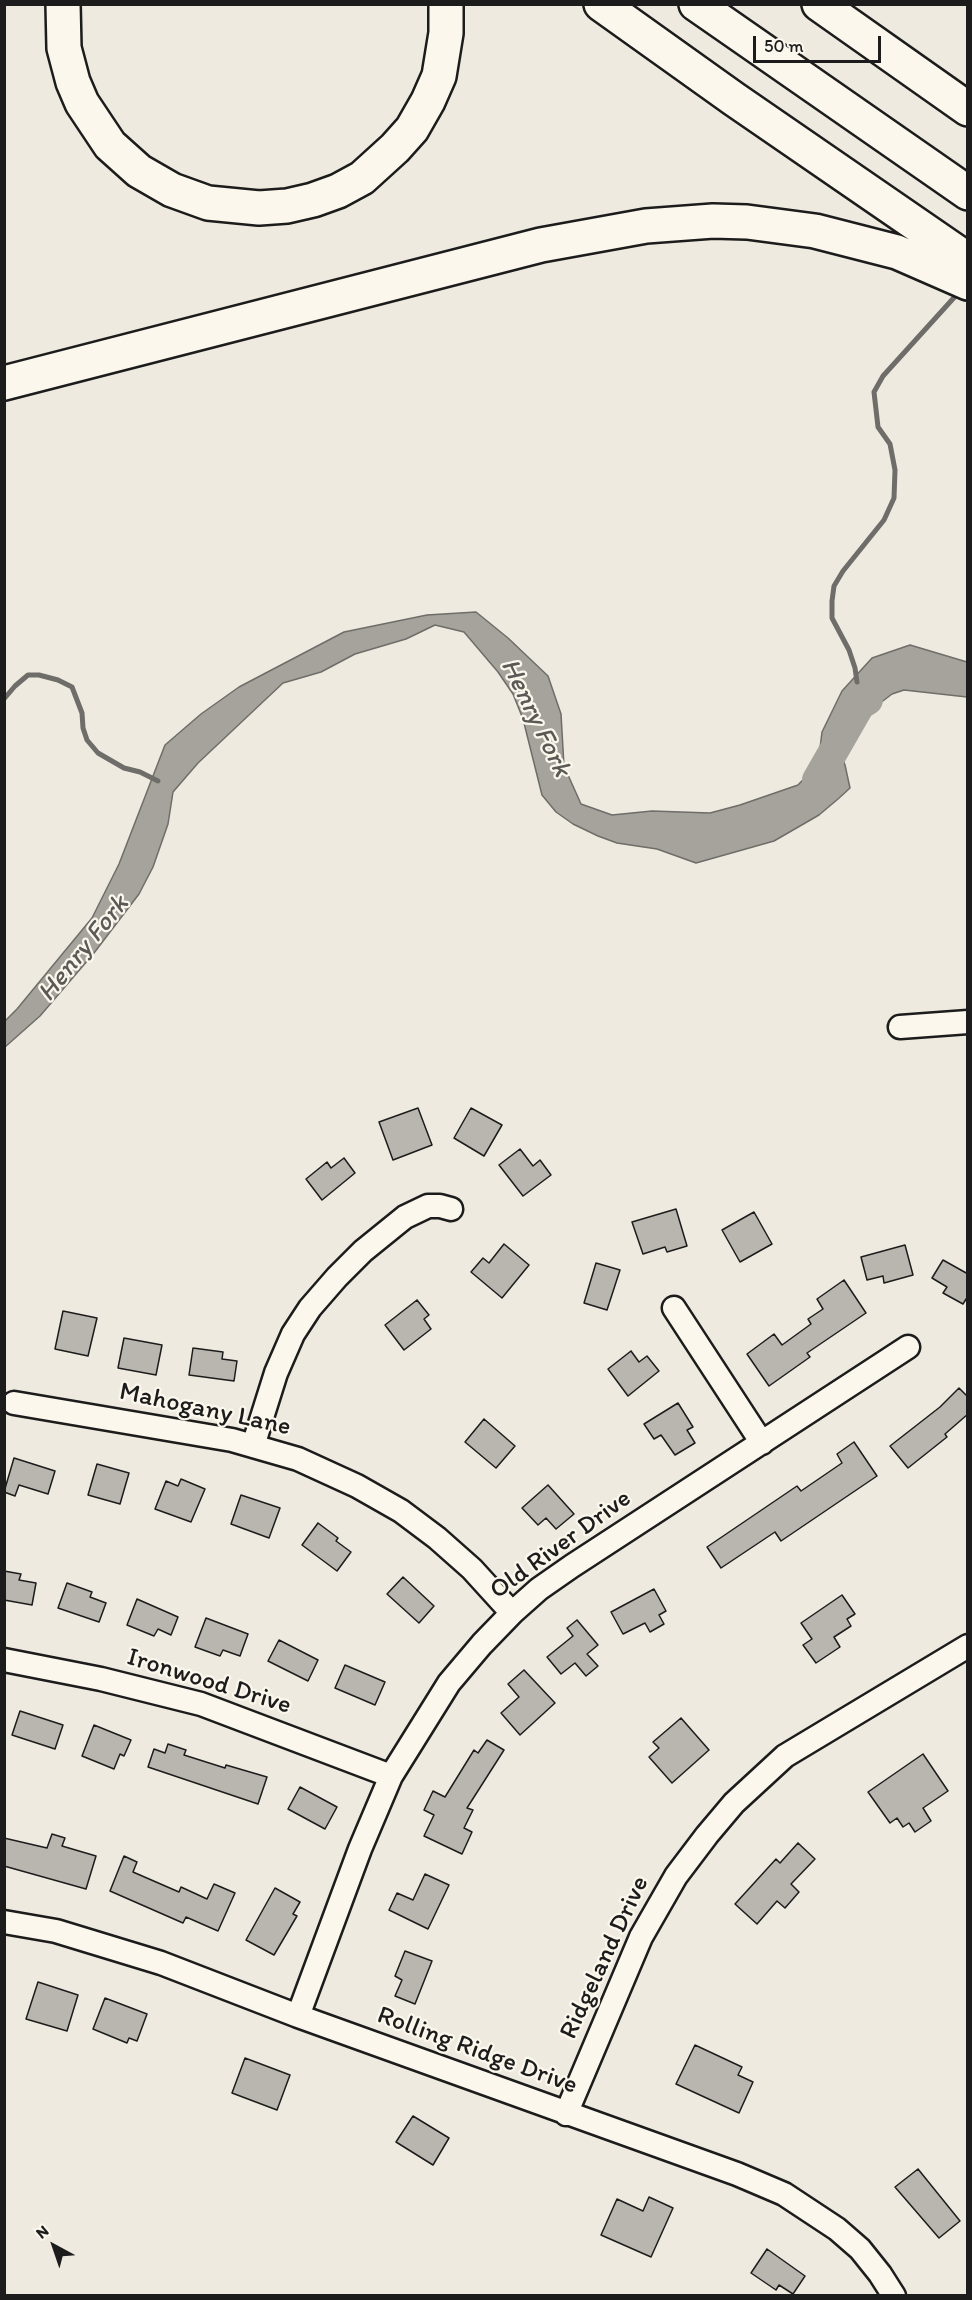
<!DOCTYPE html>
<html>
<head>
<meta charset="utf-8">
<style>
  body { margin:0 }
  #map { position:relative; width:972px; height:2300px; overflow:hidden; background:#eeeadf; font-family:Itim,sans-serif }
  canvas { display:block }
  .frame { position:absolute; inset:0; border:6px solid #1c1c1c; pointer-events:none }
  .north { position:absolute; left:24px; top:2216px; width:60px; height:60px; -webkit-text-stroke:4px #fbf7ec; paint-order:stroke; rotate:320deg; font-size:16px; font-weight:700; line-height:24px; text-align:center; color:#1c1c1c }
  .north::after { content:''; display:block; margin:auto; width:21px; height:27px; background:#1c1c1c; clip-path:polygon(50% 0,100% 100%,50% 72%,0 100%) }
  .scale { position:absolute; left:753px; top:36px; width:128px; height:27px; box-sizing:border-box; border:3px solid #1c1c1c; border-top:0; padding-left:8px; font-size:18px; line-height:21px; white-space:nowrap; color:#1c1c1c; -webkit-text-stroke:4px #fbf7ec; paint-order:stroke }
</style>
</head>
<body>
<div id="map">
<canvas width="972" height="2300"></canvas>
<div class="frame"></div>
<div class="north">N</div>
<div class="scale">50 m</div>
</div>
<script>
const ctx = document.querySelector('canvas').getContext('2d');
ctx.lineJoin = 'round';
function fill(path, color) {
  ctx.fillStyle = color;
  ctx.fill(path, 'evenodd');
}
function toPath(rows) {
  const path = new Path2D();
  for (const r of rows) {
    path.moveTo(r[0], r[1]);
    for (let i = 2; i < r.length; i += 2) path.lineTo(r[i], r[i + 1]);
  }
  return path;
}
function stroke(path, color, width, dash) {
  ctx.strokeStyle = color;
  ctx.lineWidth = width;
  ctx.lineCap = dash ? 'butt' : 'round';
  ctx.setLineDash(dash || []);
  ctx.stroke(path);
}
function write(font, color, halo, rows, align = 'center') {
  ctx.font = font + ' Itim,sans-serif';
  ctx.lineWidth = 4.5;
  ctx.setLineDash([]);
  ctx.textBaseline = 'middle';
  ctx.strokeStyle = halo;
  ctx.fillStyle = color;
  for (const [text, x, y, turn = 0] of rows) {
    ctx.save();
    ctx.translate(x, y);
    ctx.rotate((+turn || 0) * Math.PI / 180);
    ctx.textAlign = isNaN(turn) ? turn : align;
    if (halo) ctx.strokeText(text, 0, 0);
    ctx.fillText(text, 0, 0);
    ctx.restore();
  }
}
const water = toPath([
  [476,612,508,638,548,676,561,714,564,766,581,804,612,815,652,811,710,813,740,805,798,785,818,764,822,732,842,691,872,658,910,645,967,662,967,697,904,690,892,694,849,727,836,741,845,765,850,788,838,799,819,815,774,841,696,863,657,849,617,843,598,836,573,824,556,812,542,795,523,719,513,694,498,672,464,632,435,625,406,639,355,654,321,672,283,683,198,763,173,792,168,824,153,867,139,894,94,953,40,1016,5,1047,5,1021,17,1009,92,918,119,864,165,745,201,714,239,687,344,632,427,615,476,612]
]);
fill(water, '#a6a39d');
stroke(water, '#6f6d69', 1.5);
stroke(toPath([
  [857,682,855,668,849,650,832,618,832,601,834,586,843,571,884,520,894,498,895,470,890,444,878,427,874,392,883,376,960,291],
  [4,699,15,686,28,675,39,675,58,680,72,687,82,713,83,728,87,740,98,753,124,768,140,772,158,781]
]), '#6f6d69', 5);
stroke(toPath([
  [817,780,860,705,868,700]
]), '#a6a39d', 30);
const building = toPath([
  [418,1108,432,1145,393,1160,379,1122,418,1108],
  [471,1108,502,1125,484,1156,454,1138,471,1108],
  [520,1149,533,1166,540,1160,551,1175,523,1196,499,1165,520,1149],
  [344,1158,355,1173,322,1200,306,1179,327,1162,331,1168,344,1158],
  [676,1209,687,1246,667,1252,665,1247,643,1254,632,1222,676,1209],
  [754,1212,772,1244,740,1262,722,1230,754,1212],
  [504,1244,529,1265,502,1298,471,1272,483,1258,489,1263,504,1244],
  [905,1245,913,1275,884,1283,883,1276,867,1280,861,1257,905,1245],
  [943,1260,968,1274,968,1296,963,1304,943,1293,947,1287,932,1278,943,1260],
  [596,1263,620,1270,607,1310,584,1303,596,1263],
  [844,1280,866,1313,807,1353,810,1357,769,1386,747,1354,774,1334,782,1345,811,1324,808,1319,823,1309,817,1299,844,1280],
  [417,1300,429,1315,424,1319,431,1329,404,1350,385,1325,417,1300],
  [63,1311,97,1318,88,1356,55,1349,63,1311],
  [124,1338,162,1345,156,1375,118,1368,124,1338],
  [193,1348,223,1352,222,1359,237,1361,234,1381,189,1375,193,1348],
  [631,1351,639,1362,647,1356,659,1371,628,1396,608,1369,631,1351],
  [959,1388,968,1397,968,1414,945,1434,947,1437,908,1468,890,1446,940,1407,959,1388],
  [678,1403,693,1427,687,1430,695,1443,675,1455,661,1435,654,1439,644,1424,678,1403],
  [484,1419,515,1446,496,1468,465,1442,484,1419],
  [854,1442,877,1476,781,1541,775,1532,721,1568,707,1547,797,1486,801,1491,842,1463,837,1454,854,1442],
  [14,1458,55,1471,48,1494,19,1485,15,1496,4,1492,14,1458],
  [97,1464,129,1473,120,1504,88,1495,97,1464],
  [181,1479,205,1489,191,1522,155,1509,166,1481,178,1486,181,1479],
  [548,1485,574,1514,556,1529,546,1518,538,1525,522,1508,548,1485],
  [241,1495,280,1508,269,1538,231,1524,241,1495],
  [318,1523,338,1538,336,1541,351,1552,337,1571,302,1545,318,1523],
  [4,1571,21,1574,19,1580,36,1583,32,1605,4,1600,4,1571],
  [403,1577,434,1606,419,1623,387,1594,403,1577],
  [67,1583,92,1592,90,1597,106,1603,99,1622,58,1608,67,1583],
  [654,1589,666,1611,659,1615,664,1624,650,1632,645,1623,623,1634,611,1612,654,1589],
  [842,1595,855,1614,847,1619,851,1626,834,1637,840,1647,816,1663,803,1645,812,1639,801,1623,842,1595],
  [137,1599,178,1617,171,1635,158,1629,154,1636,127,1625,137,1599],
  [206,1618,248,1634,240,1656,223,1650,220,1656,195,1647,206,1618],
  [577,1620,598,1645,587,1654,598,1666,586,1676,575,1663,561,1674,547,1657,573,1636,567,1628,577,1620],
  [279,1640,318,1660,308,1681,268,1661,279,1640],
  [345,1665,385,1682,375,1705,335,1688,345,1665],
  [524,1670,555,1703,520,1735,501,1713,519,1697,508,1684,524,1670],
  [20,1711,63,1725,55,1749,12,1735,20,1711],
  [681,1718,709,1750,672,1783,649,1757,659,1748,653,1742,681,1718],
  [94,1725,131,1740,124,1756,120,1754,114,1769,82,1756,94,1725],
  [487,1740,504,1750,467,1808,473,1810,464,1828,472,1832,462,1854,424,1836,434,1815,424,1810,433,1791,445,1797,474,1750,478,1753,487,1740],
  [168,1744,186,1750,184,1755,225,1768,226,1765,267,1777,258,1804,148,1767,154,1749,165,1753,168,1744],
  [923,1754,948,1791,923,1808,931,1821,915,1832,909,1823,903,1827,897,1818,890,1823,868,1792,923,1754],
  [300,1787,337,1807,325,1829,288,1809,300,1787],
  [52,1834,65,1838,62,1846,96,1856,86,1889,4,1866,4,1838,47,1848,52,1834],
  [798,1843,815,1859,791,1884,799,1892,785,1908,777,1901,757,1924,735,1904,776,1859,780,1863,798,1843],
  [124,1856,137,1862,133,1872,179,1892,181,1887,207,1899,214,1884,235,1893,218,1931,186,1917,183,1923,110,1891,124,1856],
  [425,1874,449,1885,428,1929,389,1910,397,1893,413,1900,425,1874],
  [275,1888,300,1902,293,1914,297,1916,274,1955,246,1940,275,1888],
  [405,1951,432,1961,415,2004,395,1996,402,1980,395,1976,405,1951],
  [38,1982,78,1995,67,2031,26,2019,38,1982],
  [105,1998,147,2014,137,2041,129,2038,127,2043,93,2029,105,1998],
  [695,2045,742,2067,738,2075,753,2082,739,2113,676,2084,695,2045],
  [245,2058,290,2075,277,2110,232,2093,245,2058],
  [413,2116,449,2138,433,2165,396,2142,413,2116],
  [918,2169,960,2221,939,2238,895,2187,918,2169],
  [649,2197,673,2208,651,2257,601,2235,617,2199,643,2211,649,2197],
  [767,2249,805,2276,793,2294,779,2285,776,2290,751,2273,767,2249]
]);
fill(building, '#b9b6af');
stroke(building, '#1c1c1c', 1.5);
const minor = toPath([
  [900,1027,968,1022],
  [674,1308,762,1443],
  [14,1403,232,1440,298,1459,357,1486,401,1511,437,1538,472,1569,512,1613],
  [253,1446,276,1373,293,1334,310,1308,337,1277,363,1251,405,1217,428,1206,440,1206,451,1209],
  [4,1660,101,1679,201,1704,391,1776],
  [4,1922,56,1931,161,1963,298,2016,737,2174,784,2194,837,2229,860,2249,880,2274,894,2296],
  [298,2016,360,1849,391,1776,449,1683,482,1644,512,1613,539,1589,572,1566,908,1347],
  [566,2114,641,1937,676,1876,707,1835,734,1803,785,1756,968,1646]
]);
const highway = toPath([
  [63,4,64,48,73,82,82,103,110,145,139,171,172,190,208,203,259,208,287,206,313,200,338,191,362,178,395,148,412,129,428,101,439,76,446,33,446,4],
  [601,4,734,99,968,260],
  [696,4,968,193],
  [819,4,968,109],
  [4,383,541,245,646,226,713,221,747,222,815,231,897,252,968,283]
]);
stroke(minor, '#1c1c1c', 27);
stroke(highway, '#1c1c1c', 38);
stroke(minor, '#fbf7ec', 22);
stroke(highway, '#fbf7ec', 33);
write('26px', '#1c1c1c', '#fbf7ec', [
  ["Mahogany Lane",205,1410,12],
  ["Old River Drive",561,1545,-36],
  ["Ironwood Drive",209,1682,17],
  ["Ridgeland Drive",605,1958,-65],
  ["Rolling Ridge Drive",477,2051,20]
]);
write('italic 27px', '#5a5956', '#fbf7ec', [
  ["Henry Fork",535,718,64],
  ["Henry Fork",84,949,-51]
]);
</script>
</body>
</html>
